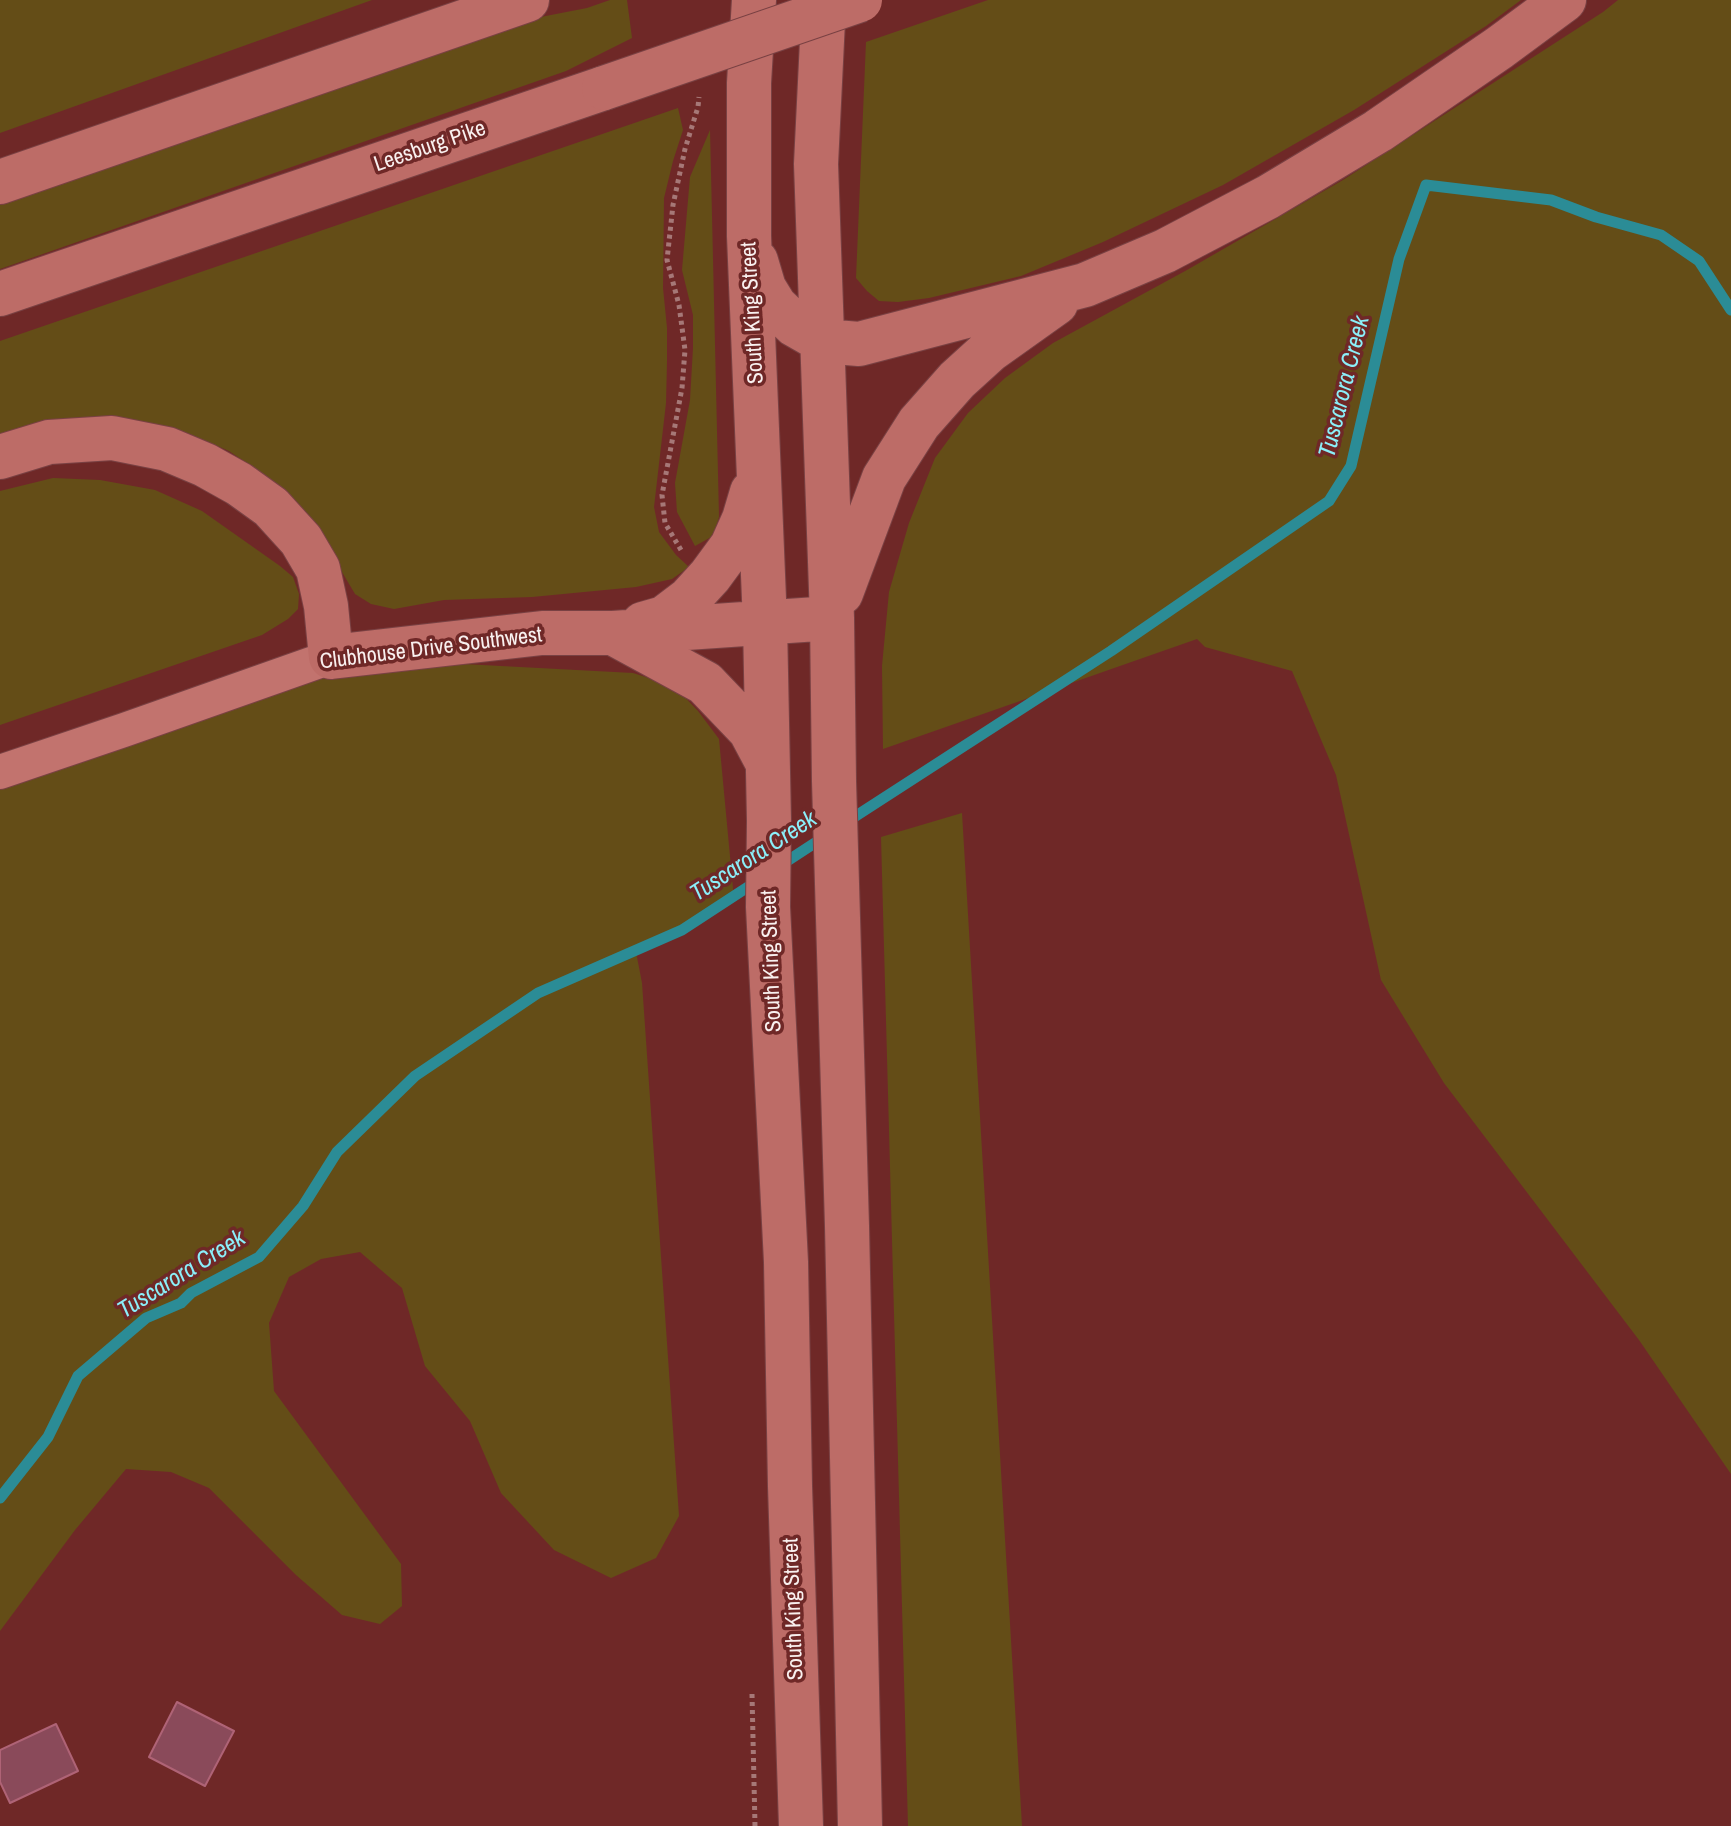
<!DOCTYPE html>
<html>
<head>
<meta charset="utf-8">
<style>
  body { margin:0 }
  canvas { display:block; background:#6f2827 }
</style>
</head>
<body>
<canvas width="1731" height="1826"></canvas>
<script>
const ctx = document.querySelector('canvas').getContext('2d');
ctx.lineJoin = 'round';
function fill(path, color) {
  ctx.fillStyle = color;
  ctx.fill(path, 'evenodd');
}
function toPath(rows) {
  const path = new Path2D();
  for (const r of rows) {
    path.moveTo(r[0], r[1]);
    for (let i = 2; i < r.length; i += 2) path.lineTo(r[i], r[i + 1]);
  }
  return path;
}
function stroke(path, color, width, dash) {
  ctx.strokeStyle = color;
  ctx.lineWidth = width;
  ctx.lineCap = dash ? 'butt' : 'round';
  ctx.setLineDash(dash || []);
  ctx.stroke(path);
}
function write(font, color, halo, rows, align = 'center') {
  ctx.font = font + ' "Archivo Narrow",sans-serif';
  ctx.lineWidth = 7;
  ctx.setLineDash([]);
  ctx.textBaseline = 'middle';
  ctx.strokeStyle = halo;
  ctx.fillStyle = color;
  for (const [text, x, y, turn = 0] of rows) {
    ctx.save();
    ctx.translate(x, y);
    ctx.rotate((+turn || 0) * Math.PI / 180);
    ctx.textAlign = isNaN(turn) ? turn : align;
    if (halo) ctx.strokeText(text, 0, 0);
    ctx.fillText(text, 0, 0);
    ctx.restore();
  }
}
fill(toPath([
  [0,0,372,0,0,133],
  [610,0,627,0,632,38,566,71,0,269,0,199,515,22,587,8],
  [988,0,1521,0,1486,26,1354,110,1223,185,1103,242,1021,276,929,298,898,302,879,301,867,291,856,278,866,42],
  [1618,0,1731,0,1731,1474,1639,1340,1444,1083,1381,980,1336,775,1292,671,1205,647,1197,639,883,749,882,666,889,592,909,523,935,458,968,413,1005,378,1053,343,1187,270,1343,180,1603,12],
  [678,108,683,130,673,161,664,198,663,288,667,328,667,361,666,403,654,507,659,532,676,555,689,567,672,579,636,587,532,597,444,600,394,609,371,604,355,594,326,545,300,510,269,478,229,451,185,432,136,420,87,417,38,425,0,437,0,341],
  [710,130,719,517,713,536,695,546,677,512,675,483,690,400,693,348,693,315,682,270,690,177],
  [53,478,100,480,155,490,202,511,280,566,293,577,299,594,298,609,288,619,262,635,0,725,0,491],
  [331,657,633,673,674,686,698,711,719,739,734,899,682,930,636,952,642,983,679,1516,656,1558,611,1578,554,1550,501,1493,470,1421,425,1366,402,1288,360,1252,321,1259,289,1277,269,1323,274,1391,401,1564,402,1606,380,1624,342,1615,296,1575,209,1488,171,1472,126,1469,75,1530,0,1631,0,771],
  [962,813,1022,1826,908,1826,881,837]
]), '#644d17');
stroke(toPath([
  [845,823,1111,651,1329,501,1351,466,1399,259,1426,185,1551,200,1596,217,1661,235,1699,261,1731,310],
  [778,867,824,837],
  [0,1498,48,1437,78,1376,146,1318,181,1303,191,1293,259,1257,303,1206,337,1152,415,1076,538,993,682,930,757,881]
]), '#2b8c96', 11);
const building = toPath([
  [177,1702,234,1731,205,1786,149,1757,177,1702],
  [56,1724,78,1771,10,1803,0,1782,0,1750,56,1724]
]);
fill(building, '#8a4a5a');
stroke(building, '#af6376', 2);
const street = toPath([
  [0,772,124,730,331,657]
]);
const highway = toPath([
  [754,0,749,83,749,236,765,623,769,821,768,907,786,1262,790,1486,801,1826],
  [824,0,816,164,832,618,834,781,847,1226,860,1826],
  [0,182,527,0],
  [756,261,764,288,775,306,795,325,823,341,859,344,1085,285,1165,251,1268,197,1378,131,1499,48,1564,0],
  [0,294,604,88],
  [0,457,49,442,112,438,167,449,205,465,239,484,271,507,301,540,318,569,326,606,331,657,542,633,613,633,832,618],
  [841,593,884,478,919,423,957,380,990,350,1056,303],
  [643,624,664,618,689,599,710,576,732,546,744,519,752,492],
  [613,633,705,683,750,730,767,762]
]);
stroke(street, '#794143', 36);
stroke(highway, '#794143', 46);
stroke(toPath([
  [681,550,665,523,662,495,682,388,685,350,679,305,667,260,673,205,685,149,698,107,699,97],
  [752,1694,755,1826]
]), '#a67877', 5, [4, 4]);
stroke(street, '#c2736e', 34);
stroke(highway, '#bd6c67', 44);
const highwayBridge = toPath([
  [604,88,860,0]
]);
stroke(highwayBridge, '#794143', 46, []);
stroke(highwayBridge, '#bd6c67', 44);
write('22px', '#f9f0ef', '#6f2827', [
  ["Leesburg Pike",430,147,-19],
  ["South King Street",753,313,-93],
  ["Clubhouse Drive Southwest",431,649,-7],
  ["South King Street",772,961,-92],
  ["South King Street",794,1609,-92]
]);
write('italic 24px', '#8beff9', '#6f2827', [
  ["Tuscarora Creek",1345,387,-76],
  ["Tuscarora Creek",754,857,-33],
  ["Tuscarora Creek",182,1275,-32]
]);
</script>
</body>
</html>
